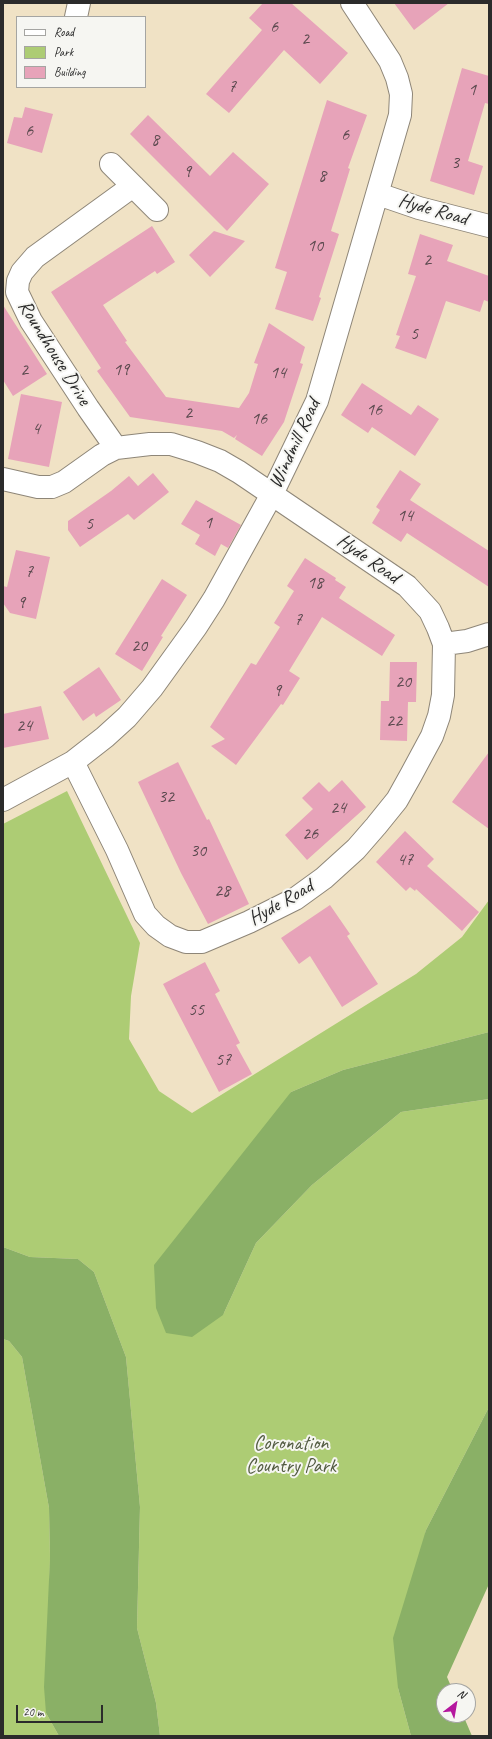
<!DOCTYPE html>
<html>
<head>
<meta charset="utf-8">
<style>
  body { margin:0 }
  #map { position:relative; width:492px; height:1739px; overflow:hidden; background:#f0e2c5; font-family:Caveat,sans-serif }
  canvas { display:block }
  .frame { position:absolute; inset:0; border:4px solid #2b2b2b; pointer-events:none }
  .legend { position:absolute; left:16px; top:16px; width:130px; height:72px; box-sizing:border-box; background:#f6f6f2; border:1px solid #a5a5a2; margin:0; padding:5px 7px; list-style:none; font-size:12px; color:#2b2b2b }
  .legend li { display:flex; align-items:center; gap:8px; height:20px }
  .legend b { width:20px; border:1px solid #a5a5a2 }
  .north { position:absolute; left:436px; top:1683px; width:40px; height:40px; box-sizing:border-box; background:#f6f6f2; border:1px solid #a5a5a2; border-radius:50%; rotate:31deg; font-size:11px; font-weight:700; line-height:16px; text-align:center; color:#2b2b2b }
  .north::after { content:''; display:block; margin:auto; width:14px; height:18px; background:#b5179e; clip-path:polygon(50% 0,100% 100%,50% 72%,0 100%) }
  .scale { position:absolute; left:16px; top:1705px; width:87px; height:18px; box-sizing:border-box; border:2px solid #2b2b2b; border-top:0; padding-left:5px; font-size:12px; line-height:14px; white-space:nowrap; color:#2b2b2b; -webkit-text-stroke:3px #f6f6f2; paint-order:stroke }
</style>
</head>
<body>
<div id="map">
<canvas width="492" height="1739"></canvas>
<div class="frame"></div>
<ul class="legend">
<li><b style="height:5px;background:#fff"></b>Road</li>
<li><b style="height:11px;background:#adcc74"></b>Park</li>
<li><b style="height:11px;background:#e7a3b9"></b>Building</li>
</ul>
<div class="north">N</div>
<div class="scale">20 m</div>
</div>
<script>
const ctx = document.querySelector('canvas').getContext('2d');
ctx.lineJoin = 'round';
function fill(path, color) {
  ctx.fillStyle = color;
  ctx.fill(path, 'evenodd');
}
function toPath(rows) {
  const path = new Path2D();
  for (const r of rows) {
    path.moveTo(r[0], r[1]);
    for (let i = 2; i < r.length; i += 2) path.lineTo(r[i], r[i + 1]);
  }
  return path;
}
function stroke(path, color, width, dash) {
  ctx.strokeStyle = color;
  ctx.lineWidth = width;
  ctx.lineCap = dash ? 'butt' : 'round';
  ctx.setLineDash(dash || []);
  ctx.stroke(path);
}
function write(font, color, halo, rows, align = 'center') {
  ctx.font = font + ' Caveat,sans-serif';
  ctx.lineWidth = 4;
  ctx.setLineDash([]);
  ctx.textBaseline = 'middle';
  ctx.strokeStyle = halo;
  ctx.fillStyle = color;
  for (const [text, x, y, turn = 0] of rows) {
    ctx.save();
    ctx.translate(x, y);
    ctx.rotate((+turn || 0) * Math.PI / 180);
    ctx.textAlign = isNaN(turn) ? turn : align;
    if (halo) ctx.strokeText(text, 0, 0);
    ctx.fillText(text, 0, 0);
    ctx.restore();
  }
}
fill(toPath([
  [67,791,140,943,131,996,129,1039,159,1091,192,1113,416,974,462,937,489,900,489,1032,343,1070,291,1092,223,1315,256,1243,312,1185,401,1112,489,1099,489,1407,426,1530,398,1688,411,1736,160,1736,156,1703,137,1628,140,1507,126,1357,94,1272,78,1259,30,1257,3,1247,3,824],
  [3,1339,9,1341,22,1357,49,1508,50,1558,46,1713,59,1736,3,1736]
]), '#adcc74');
fill(toPath([
  [489,1032,489,1099,401,1112,312,1185,256,1243,223,1315,192,1337,166,1333,156,1308,154,1265,291,1092,343,1070],
  [3,1247,30,1257,78,1259,94,1272,126,1357,140,1507,137,1628,156,1703,160,1736,59,1736,46,1713,44,1687,50,1558,49,1508,22,1357,9,1341,3,1339],
  [489,1407,489,1584,447,1677,453,1691,444,1691,444,1715,463,1715,472,1736,411,1736,398,1688,393,1638,426,1530]
]), '#8ab066');
fill(toPath([
  [263,3,291,3,348,53,320,84,284,50,229,113,206,94,262,30,249,18],
  [394,3,449,3,414,30],
  [462,68,489,76,489,104,485,103,468,161,483,166,474,195,430,181],
  [327,100,367,115,348,168,350,169,331,231,339,234,319,297,321,298,313,321,275,309,287,272,275,268],
  [25,107,53,114,42,153,7,143,14,117,22,118],
  [148,115,210,176,233,152,269,184,227,231,130,134],
  [152,226,175,262,157,274,155,271,103,305,127,341,125,342,166,397,239,408,249,393,258,364,254,363,269,323,305,347,300,363,303,364,284,422,262,456,235,439,237,435,234,438,222,431,130,417,97,371,101,368,51,292],
  [214,231,245,241,210,277,189,255],
  [420,234,453,245,447,261,489,276,489,302,484,300,480,312,446,301,426,359,395,348,400,336,396,335,416,276,408,274],
  [3,305,47,374,13,396,3,380],
  [362,383,411,415,418,405,439,419,415,456,372,427,368,433,341,415],
  [21,394,62,402,49,467,8,459],
  [400,470,421,484,410,500,489,551,489,587,407,533,401,542,372,523,380,510,376,507],
  [153,473,169,492,134,520,128,514,80,547,68,530,68,521,111,491,129,476,138,486],
  [196,500,241,525,228,548,221,544,215,556,195,544,200,535,181,524],
  [16,550,50,557,36,619,10,613,3,603,3,586,7,587],
  [305,558,336,578,335,580,346,587,339,598,395,635,382,656,322,617,289,671,300,678,283,705,281,704,236,765,211,746,225,739,210,727,251,663,256,665,280,627,274,623,294,591,287,586],
  [162,579,187,595,161,636,163,637,142,671,115,654],
  [390,662,417,662,416,702,408,702,407,741,380,740,381,701,389,701],
  [99,667,121,700,96,717,94,713,83,721,63,692],
  [41,706,49,739,3,748,3,714],
  [489,752,489,829,452,802],
  [178,762,207,820,209,819,249,904,208,924,181,873,138,782],
  [342,780,366,807,307,860,285,835,313,809,302,798,319,782,329,792],
  [405,831,434,859,427,866,479,912,462,931,416,889,415,891,410,887,406,891,376,862],
  [330,905,350,934,347,936,378,984,342,1007,310,956,299,964,281,938],
  [205,962,220,991,215,994,240,1043,236,1045,252,1074,219,1092,163,984]
]), '#e7a3b9');
const minor = toPath([
  [76,17,79,3],
  [111,164,157,210],
  [378,194,419,208,489,226],
  [116,448,88,408,31,321,17,292,18,281,22,272,35,257,126,191,134,187],
  [3,479,38,487,52,487,64,482,102,455,116,448,150,444,171,444,197,452,220,461,239,472,407,586,430,611,438,628,444,644,443,695,439,716,432,736,411,775,397,800,376,826,356,849,324,878,295,899,249,922,202,942,186,942,170,936,156,926,145,914,117,850,73,762],
  [444,644,467,641,489,634],
  [3,800,73,762,105,737,127,717,152,688,196,627,214,599,272,494,317,401,400,115,401,94,397,78,390,61,352,3]
]);
stroke(minor, '#8e8678', 24);
stroke(minor, '#fff', 22);
write('18px', '#5a494e', null, [
  ["6",274,27],
  ["2",305,39],
  ["7",232,87],
  ["1",472,90],
  ["6",29,131],
  ["6",345,135],
  ["8",155,140],
  ["3",455,163],
  ["9",187,172],
  ["8",322,176],
  ["10",315,246],
  ["2",427,260],
  ["5",414,334],
  ["2",24,370],
  ["19",121,370],
  ["14",278,373],
  ["16",374,410],
  ["2",188,413],
  ["16",259,419],
  ["4",36,429],
  ["14",405,516],
  ["1",208,523],
  ["5",89,524],
  ["7",29,572],
  ["18",315,583],
  ["9",21,603],
  ["7",298,620],
  ["20",139,646],
  ["20",403,682],
  ["9",277,691],
  ["22",394,721],
  ["24",24,726],
  ["32",166,797],
  ["24",338,808],
  ["26",310,834],
  ["30",198,851],
  ["47",405,860],
  ["28",222,891],
  ["55",196,1010],
  ["57",223,1060]
]);
write('20px', '#2b2b2b', '#f6f6f2', [
  ["Hyde Road",433,210,16],
  ["Roundhouse Drive",54,353,58],
  ["Windmill Road",295,444,-65],
  ["Hyde Road",368,559,35],
  ["Hyde Road",281,903,-30]
]);
write('20px', '#525b41', '#f6f6f2', [
  ["Coronation",291,1444],
  ["Country Park",291,1467]
]);
</script>
</body>
</html>
